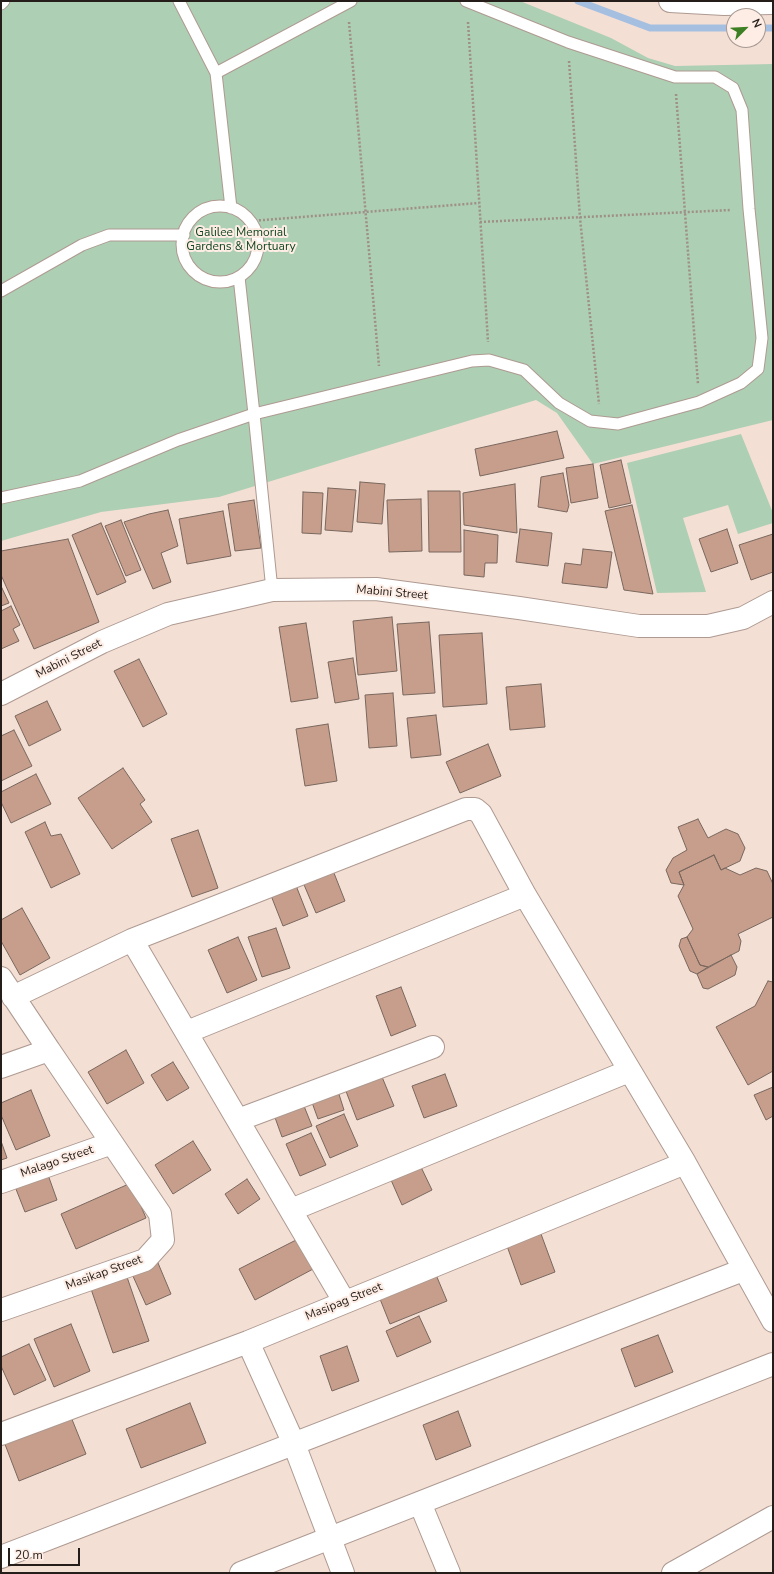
<!DOCTYPE html>
<html>
<head>
<meta charset="utf-8">
<style>
  body { margin:0 }
  #map { position:relative; width:774px; height:1574px; overflow:hidden; background:#f4dfd5; font-family:"Nunito Sans",sans-serif }
  canvas { display:block }
  .frame { position:absolute; inset:0; border:2px solid #241d19; pointer-events:none }
  .north { position:absolute; left:726px; top:8px; width:40px; height:40px; box-sizing:border-box; background:#feede5; border:1px solid #a79a93; border-radius:50%; rotate:66deg; font-size:11px; font-weight:700; line-height:16px; text-align:center; color:#241d19 }
  .north::after { content:''; display:block; margin:auto; width:14px; height:18px; background:#3d8023; clip-path:polygon(50% 0,100% 100%,50% 72%,0 100%) }
  .scale { position:absolute; left:8px; top:1548px; width:72px; height:18px; box-sizing:border-box; border:2px solid #241d19; border-top:0; padding-left:5px; font-size:12px; line-height:14px; white-space:nowrap; color:#241d19; -webkit-text-stroke:3px #feede5; paint-order:stroke }
</style>
</head>
<body>
<div id="map">
<canvas width="774" height="1574"></canvas>
<div class="frame"></div>
<div class="north">N</div>
<div class="scale">20 m</div>
</div>
<script>
const ctx = document.querySelector('canvas').getContext('2d');
ctx.lineJoin = 'round';
function fill(path, color) {
  ctx.fillStyle = color;
  ctx.fill(path, 'evenodd');
}
function toPath(rows) {
  const path = new Path2D();
  for (const r of rows) {
    if (r.length === 3) {
      path.moveTo(r[0] + r[2], r[1]);
      path.arc(r[0], r[1], r[2], 0, 2 * Math.PI);
      continue;
    }
    path.moveTo(r[0], r[1]);
    for (let i = 2; i < r.length; i += 2) path.lineTo(r[i], r[i + 1]);
  }
  return path;
}
function stroke(path, color, width, dash) {
  ctx.strokeStyle = color;
  ctx.lineWidth = width;
  ctx.lineCap = dash ? 'butt' : 'round';
  ctx.setLineDash(dash || []);
  ctx.stroke(path);
}
function write(font, color, halo, rows, align = 'center') {
  ctx.font = font + ' "Nunito Sans",sans-serif';
  ctx.lineWidth = 4;
  ctx.setLineDash([]);
  ctx.textBaseline = 'middle';
  ctx.strokeStyle = halo;
  ctx.fillStyle = color;
  for (const [text, x, y, turn = 0] of rows) {
    ctx.save();
    ctx.translate(x, y);
    ctx.rotate((+turn || 0) * Math.PI / 180);
    ctx.textAlign = isNaN(turn) ? turn : align;
    if (halo) ctx.strokeText(text, 0, 0);
    ctx.fillText(text, 0, 0);
    ctx.restore();
  }
}
fill(toPath([
  [1,1,520,1,611,38,648,58,675,66,773,64,773,420,593,464,557,413,536,400,219,497,101,512,1,541],
  [741,434,773,513,773,523,738,534,728,505,683,518,706,592,657,593,627,463]
]), '#adcfb3');
stroke(toPath([
  [578,1,650,28,734,28],
  [758,28,773,28]
]), '#a5bfe0', 7);
const building = toPath([
  [557,431,564,458,480,476,475,449,557,431],
  [621,460,631,503,609,508,600,465,621,460],
  [593,464,598,498,571,503,566,468,593,464],
  [563,473,569,505,567,512,538,507,541,477,563,473],
  [360,482,385,484,382,524,357,522,360,482],
  [515,484,517,533,464,525,463,493,515,484],
  [328,488,356,490,352,532,325,530,328,488],
  [428,491,460,491,461,552,429,552,428,491],
  [303,492,323,493,321,534,302,533,303,492],
  [421,499,422,551,389,552,387,500,421,499],
  [254,500,261,548,235,551,228,504,254,500],
  [632,505,653,594,624,590,605,511,632,505],
  [168,510,178,546,161,553,171,582,153,589,124,522,149,514,168,510],
  [223,511,231,556,187,564,179,519,223,511],
  [121,520,141,570,126,576,105,526,121,520],
  [101,523,126,582,97,595,72,535,101,523],
  [520,529,552,533,548,566,516,562,520,529],
  [727,529,738,563,711,572,699,539,727,529],
  [464,530,498,535,497,563,485,563,484,577,464,575,464,530],
  [773,534,773,572,751,580,739,545,773,534],
  [68,539,99,622,34,649,1,575,1,551,68,539],
  [583,549,612,552,607,588,562,583,565,563,581,565,583,549],
  [1,586,9,603,1,606,1,586],
  [11,606,20,625,13,629,19,641,1,649,1,611,11,606],
  [392,617,397,671,358,675,353,621,392,617],
  [429,622,435,693,403,695,397,624,429,622],
  [306,623,318,698,291,702,279,627,306,623],
  [482,633,487,704,443,707,439,635,482,633],
  [353,658,359,699,335,703,328,662,353,658],
  [139,659,167,714,143,727,114,671,139,659],
  [541,684,545,727,510,730,506,687,541,684],
  [393,693,397,746,369,748,365,695,393,693],
  [47,701,61,730,29,746,15,716,47,701],
  [436,715,441,755,411,758,407,718,436,715],
  [328,724,337,781,305,786,296,729,328,724],
  [14,730,32,766,1,781,1,736,14,730],
  [488,744,501,776,460,793,446,762,488,744],
  [123,768,145,800,140,804,152,822,112,849,78,798,123,768],
  [36,774,51,804,11,823,1,802,1,792,36,774],
  [698,819,708,838,726,829,738,834,745,848,740,861,721,870,714,855,679,872,684,885,671,883,666,870,673,858,687,850,678,827,698,819],
  [45,822,51,836,61,834,80,874,51,888,25,832,45,822],
  [198,830,218,888,192,897,171,839,198,830],
  [714,855,721,870,725,868,740,875,756,868,767,871,773,884,773,917,738,934,741,941,739,951,708,967,700,965,687,937,693,929,678,896,684,885,679,872,714,855],
  [332,868,345,901,316,913,302,880,332,868],
  [295,883,308,916,283,926,270,893,295,883],
  [22,908,50,958,20,975,1,941,1,920,22,908],
  [276,928,290,968,262,977,248,937,276,928],
  [238,937,257,980,227,993,208,950,238,937],
  [687,937,700,965,708,967,697,974,690,971,679,946,681,939,687,937],
  [731,955,737,967,735,975,708,989,703,988,697,974,731,955],
  [768,981,773,982,773,1071,748,1085,716,1027,755,1006,768,981],
  [401,987,416,1026,391,1036,376,996,401,987],
  [126,1050,144,1083,107,1104,88,1072,126,1050],
  [173,1062,189,1088,167,1101,151,1075,173,1062],
  [380,1072,394,1106,357,1120,344,1086,380,1072],
  [445,1074,457,1106,424,1118,412,1086,445,1074],
  [773,1087,773,1116,766,1120,754,1095,773,1087],
  [337,1088,344,1110,318,1119,310,1097,337,1088],
  [31,1090,50,1136,16,1150,1,1115,1,1103,31,1090],
  [302,1101,312,1126,282,1137,273,1112,302,1101],
  [344,1114,358,1146,330,1158,316,1126,344,1114],
  [311,1133,326,1165,300,1176,286,1144,311,1133],
  [1,1141,7,1158,1,1160,1,1141],
  [193,1141,211,1170,173,1194,155,1165,193,1141],
  [420,1165,432,1190,402,1205,391,1180,420,1165],
  [47,1172,57,1200,25,1212,14,1184,47,1172],
  [247,1179,260,1199,238,1214,225,1194,247,1179],
  [131,1183,146,1218,76,1249,61,1214,131,1183],
  [541,1234,555,1272,521,1285,507,1246,541,1234],
  [300,1238,315,1268,255,1300,239,1269,300,1238],
  [158,1263,171,1294,146,1305,132,1274,158,1263],
  [434,1270,447,1301,390,1324,378,1294,434,1270],
  [127,1277,149,1341,113,1353,91,1289,127,1277],
  [419,1316,431,1342,397,1357,386,1331,419,1316],
  [71,1324,90,1371,54,1387,34,1339,71,1324],
  [658,1335,673,1372,635,1387,621,1349,658,1335],
  [29,1344,46,1380,14,1395,1,1366,1,1357,29,1344],
  [347,1346,359,1381,332,1391,320,1356,347,1346],
  [190,1403,206,1443,141,1468,126,1429,190,1403],
  [458,1411,471,1446,436,1460,423,1425,458,1411],
  [69,1412,86,1454,19,1481,3,1439,69,1412]
]);
fill(building, '#c69e8b');
stroke(building, '#79675e', 1);
const lane = toPath([
  [179,1,216,73],
  [1,4,4,1],
  [220,244,38],
  [231,208,216,73,351,1],
  [1,291,82,245,109,235,184,235],
  [1,498,80,481,178,440,254,414,239,277],
  [272,590,254,414,472,361,489,360,524,370,559,403,590,421,618,424,699,402,741,383,758,369,762,338,749,209,742,110,733,88,715,77,675,77,568,42,466,1]
]);
const street = toPath([
  [670,1,724,4,773,3],
  [132,940,344,1301],
  [1,978,49,1050],
  [13,997,132,940,466,809,475,809,481,814,525,895,685,1163,773,1321],
  [187,1032,525,895],
  [1,1067,49,1050,160,1214,163,1240,145,1260,1,1310],
  [238,1120,433,1047],
  [1,1182,112,1143],
  [291,1210,629,1071],
  [248,1342,294,1444,343,1573],
  [1,1434,248,1342,685,1163],
  [420,1503,449,1573],
  [1,1557,743,1270],
  [241,1573,773,1364],
  [673,1573,773,1517]
]);
const secondary = toPath([
  [1,694,102,642,168,614,272,590,376,589,519,608,639,626,708,626,743,618,773,602]
]);
stroke(lane, '#ae9a91', 13);
stroke(street, '#ae9a91', 24);
stroke(secondary, '#ae9a91', 24);
stroke(toPath([
  [349,22,379,366],
  [468,22,488,342],
  [569,61,580,218,599,404],
  [676,94,698,384],
  [251,221,479,203],
  [480,222,731,210]
]), '#9e8f87', 2.5, [2, 2]);
stroke(lane, '#fff', 11);
stroke(street, '#fff', 22);
stroke(secondary, '#fff', 22);
write('12px', '#104721', '#feede5', [
  ["Galilee Memorial",241,233],
  ["Gardens & Mortuary",241,247]
]);
write('12px', '#241d19', '#feede5', [
  ["Mabini Street",392,593,5],
  ["Mabini Street",69,659,-27],
  ["Malago Street",57,1162,-19],
  ["Masikap Street",104,1273,-20],
  ["Masipag Street",344,1302,-22]
]);
</script>
</body>
</html>
